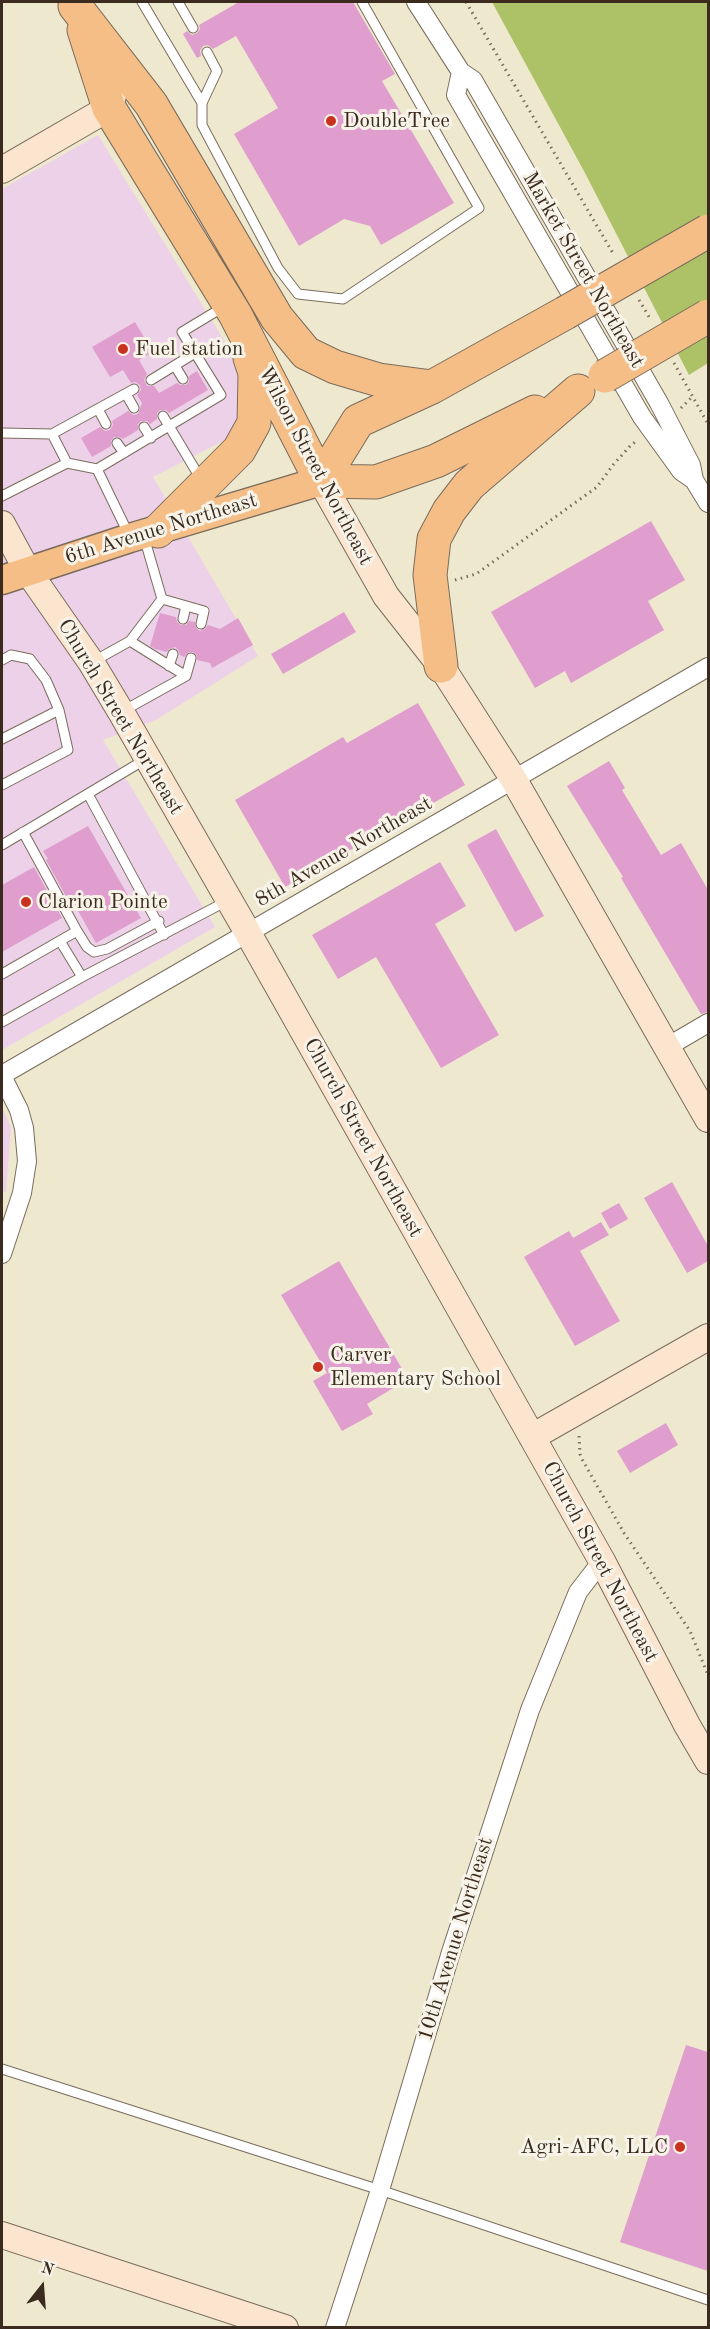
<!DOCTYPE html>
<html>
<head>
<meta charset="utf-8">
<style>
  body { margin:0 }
  #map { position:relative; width:710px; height:2329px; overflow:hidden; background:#eee8cf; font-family:"Old Standard TT",serif }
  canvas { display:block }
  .frame { position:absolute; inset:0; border:3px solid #3b2a1e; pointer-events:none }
  .north { position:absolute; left:12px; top:2257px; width:60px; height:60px; -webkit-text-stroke:4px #f7f3e8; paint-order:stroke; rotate:17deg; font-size:16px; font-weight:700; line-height:24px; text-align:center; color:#3b2a1e }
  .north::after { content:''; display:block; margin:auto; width:21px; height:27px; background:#3b2a1e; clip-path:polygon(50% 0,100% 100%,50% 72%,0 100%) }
</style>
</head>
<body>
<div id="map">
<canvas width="710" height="2329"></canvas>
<div class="frame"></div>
<div class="north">N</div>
</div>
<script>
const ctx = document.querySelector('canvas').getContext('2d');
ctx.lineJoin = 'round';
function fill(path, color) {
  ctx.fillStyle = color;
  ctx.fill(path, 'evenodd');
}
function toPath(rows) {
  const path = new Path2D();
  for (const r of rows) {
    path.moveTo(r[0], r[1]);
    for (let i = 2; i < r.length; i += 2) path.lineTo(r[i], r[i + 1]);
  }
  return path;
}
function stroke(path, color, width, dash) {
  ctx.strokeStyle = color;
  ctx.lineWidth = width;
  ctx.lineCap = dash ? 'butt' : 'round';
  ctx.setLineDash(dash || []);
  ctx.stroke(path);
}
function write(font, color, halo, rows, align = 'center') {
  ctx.font = font + ' "Old Standard TT",serif';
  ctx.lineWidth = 6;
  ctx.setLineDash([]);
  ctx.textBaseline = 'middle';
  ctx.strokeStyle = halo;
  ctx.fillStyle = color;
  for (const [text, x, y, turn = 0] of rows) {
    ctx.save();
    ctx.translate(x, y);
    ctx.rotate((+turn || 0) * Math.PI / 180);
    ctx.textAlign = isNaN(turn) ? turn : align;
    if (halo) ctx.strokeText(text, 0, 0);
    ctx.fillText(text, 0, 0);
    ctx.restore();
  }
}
fill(toPath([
  [98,135,249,381,243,420,227,439,153,477,258,656,156,720,103,740,215,927,2,1050,2,189],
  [2,1107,11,1127,6,1192,2,1191]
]), '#edd1e9');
fill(toPath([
  [492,2,708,2,708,363,689,375,585,173]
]), '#adc166');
fill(toPath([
  [239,2,353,2,395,74,382,81,454,203,381,245,370,226,344,219,299,246,234,134,278,108,236,36,213,49,208,45,203,46,200,51,201,56,197,58,183,34,187,31,192,35,197,33,200,29,199,25],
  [135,322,153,352,139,360,147,374,144,380,147,386,154,386,159,393,177,383,180,385,186,385,189,382,189,376,197,371,208,390,169,413,166,410,160,410,157,413,157,419,150,424,147,421,141,421,138,424,138,430,123,439,119,437,114,437,111,441,111,446,92,457,81,438,100,427,105,431,110,430,113,425,112,421,128,411,133,415,138,414,142,403,137,395,141,390,140,385,135,382,131,383,123,370,110,377,92,347],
  [651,521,685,580,648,601,664,630,571,683,565,671,535,688,491,612],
  [344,612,356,632,283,674,271,654],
  [160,613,176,617,177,622,181,625,186,625,189,621,195,622,196,628,200,631,205,629,208,625,220,629,238,618,253,645,212,668,210,663,197,660,197,656,193,652,189,652,184,657,180,655,178,650,175,647,169,649,167,652,155,649,150,646],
  [418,703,465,785,285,887,235,800,343,737,347,743],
  [609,761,625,788,622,790,661,855,681,843,708,890,708,1012,701,1014,621,878,623,877,567,786],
  [88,826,141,918,96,943,77,909,74,911,46,860,48,859,43,851],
  [496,829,544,916,515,932,467,845],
  [440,862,466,906,435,924,499,1035,441,1068,376,957,338,979,312,935],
  [34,867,62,918,2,952,2,885],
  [672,1182,708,1246,708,1261,687,1273,644,1198],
  [619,1203,628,1219,610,1229,601,1213],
  [601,1222,609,1235,580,1251,620,1321,575,1346,524,1257,569,1231,573,1238],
  [339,1261,408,1379,367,1404,373,1414,342,1431,313,1381,327,1373,281,1295],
  [666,1423,678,1445,630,1473,617,1451],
  [686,2045,708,2052,708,2271,620,2242]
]), '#df9ece');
const lane = toPath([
  [142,2,202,103,202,125,278,268,298,294,343,299,479,208,362,2],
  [178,2,193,28],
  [202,103,217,71,207,52],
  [175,366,183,379],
  [151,380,195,353],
  [126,394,134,408],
  [98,409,106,424],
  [163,416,202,481],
  [144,427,151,438],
  [2,433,52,434,134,389],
  [52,434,67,463,97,469,129,535],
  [117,443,124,453],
  [97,469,221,395,182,332,225,306],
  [2,496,67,463],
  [144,537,162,599,204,611,201,624],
  [183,619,186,606],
  [130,641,186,676],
  [2,660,11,655,30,659,46,680,59,710,68,750,2,785],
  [94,661,130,641,162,599],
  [169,666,173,654],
  [123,711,186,676,191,658],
  [2,739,59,710],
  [88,794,164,935],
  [23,832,77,931,87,947,94,952,107,949,159,921],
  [2,845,146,759],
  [60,941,82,977],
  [2,974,77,931],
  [2,1022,82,977,227,901],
  [2,2069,380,2190,708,2300]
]);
const street = toPath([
  [416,2,461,72,473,80,659,403,691,465,694,480,708,503],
  [461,72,456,95,642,417,681,471,694,480],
  [667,1047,708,1023],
  [2,1075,708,667],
  [2,1076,19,1110,24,1128,27,1161,22,1193,2,1254],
  [335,2328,380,2190,451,1952,530,1710,578,1592,602,1561]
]);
const secondary = toPath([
  [2,170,109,108,114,92],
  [321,481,386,596,441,666,514,780,708,1119],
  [2,524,27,570,91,662,121,712,248,933,602,1561,687,1725,708,1761],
  [532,1437,708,1337],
  [2,2235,285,2328]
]);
const primary = toPath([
  [2,580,130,538,321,481]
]);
const highway = toPath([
  [75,6,151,104,277,318,306,353,335,367,379,380,432,387],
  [84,30,109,108,235,314,321,481],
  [321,481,376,482,436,461,535,412],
  [321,481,358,421,432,387,565,313],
  [158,531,239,450,254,423,255,373,250,358],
  [441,666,430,575,434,539,449,511,469,485,578,391]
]);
stroke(lane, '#7a6c5c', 11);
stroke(street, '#7a6c5c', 20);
stroke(secondary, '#7a6c5c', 28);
stroke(primary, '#7a6c5c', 31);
stroke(highway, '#7a6c5c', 35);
stroke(toPath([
  [466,2,614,255],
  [639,300,651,320],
  [674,363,708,424],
  [681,408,693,396],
  [455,580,476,574,597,487,613,465,631,445,638,440],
  [579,1436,580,1454,583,1461,624,1533,690,1631,708,1675]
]), '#7a6c5c', 3, [1.5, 4.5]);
stroke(lane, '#fff', 9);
stroke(street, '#fff', 18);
stroke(secondary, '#fbe5cf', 26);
stroke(primary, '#f6be87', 28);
stroke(highway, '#f6be87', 33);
const highwayBridge = toPath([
  [565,313,708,231],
  [605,376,708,316]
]);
stroke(highwayBridge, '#7a6c5c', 35, []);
stroke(highwayBridge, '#f6be87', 33);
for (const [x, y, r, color] of [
  [331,121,6,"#c8321e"],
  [123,349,6,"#c8321e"],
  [26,902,6,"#c8321e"],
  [318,1367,6,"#c8321e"],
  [680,2147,6,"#c8321e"]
]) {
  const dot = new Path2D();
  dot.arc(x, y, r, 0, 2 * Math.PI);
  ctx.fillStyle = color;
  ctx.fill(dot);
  stroke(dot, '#f7f3e8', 2);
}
write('21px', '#3b2a1e', '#f7f3e8', [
  ["DoubleTree",343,121],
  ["Fuel station",135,349],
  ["Clarion Pointe",38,902],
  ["Carver",330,1355],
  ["Elementary School",330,1379],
  ["Agri-AFC, LLC",668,2147,"right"]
], 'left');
write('21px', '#3b2a1e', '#f7f3e8', [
  ["Market Street Northeast",583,270,60],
  ["Wilson Street Northeast",315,466,62],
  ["6th Avenue Northeast",161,529,-17],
  ["Church Street Northeast",120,717,59],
  ["8th Avenue Northeast",344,852,-30],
  ["Church Street Northeast",363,1138,61],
  ["Church Street Northeast",600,1562,62],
  ["10th Avenue Northeast",456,1939,-73]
]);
</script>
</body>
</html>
